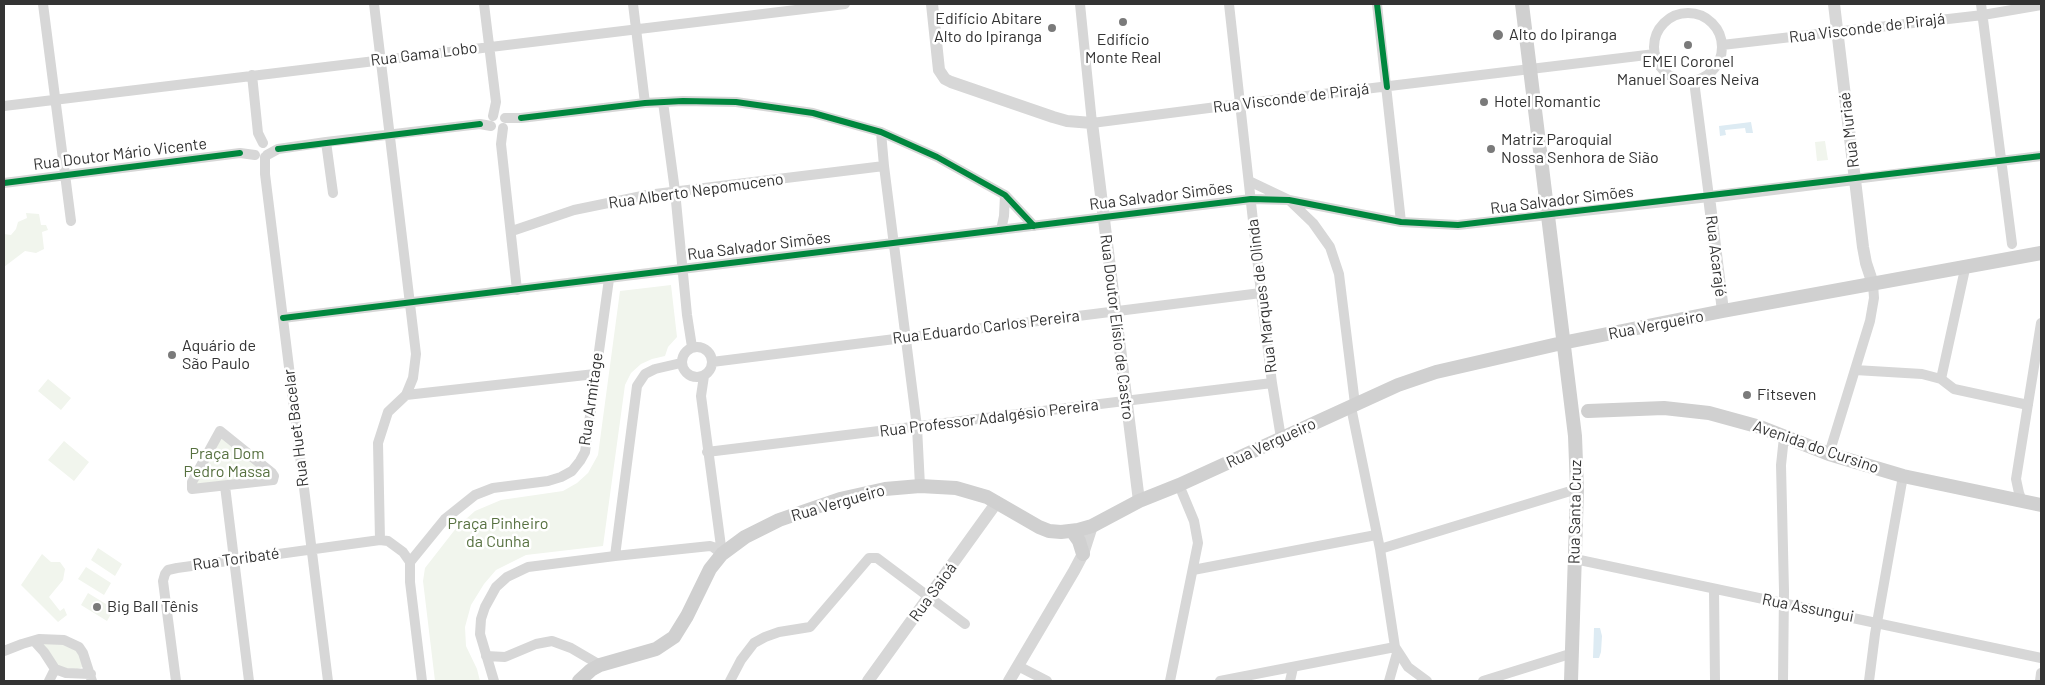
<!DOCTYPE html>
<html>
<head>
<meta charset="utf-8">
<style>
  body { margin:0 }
  #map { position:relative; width:2045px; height:685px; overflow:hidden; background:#fff; font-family:Barlow,sans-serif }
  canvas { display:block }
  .frame { position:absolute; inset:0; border:5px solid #333; pointer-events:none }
</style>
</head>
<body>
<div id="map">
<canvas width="2045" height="685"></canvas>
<div class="frame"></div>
</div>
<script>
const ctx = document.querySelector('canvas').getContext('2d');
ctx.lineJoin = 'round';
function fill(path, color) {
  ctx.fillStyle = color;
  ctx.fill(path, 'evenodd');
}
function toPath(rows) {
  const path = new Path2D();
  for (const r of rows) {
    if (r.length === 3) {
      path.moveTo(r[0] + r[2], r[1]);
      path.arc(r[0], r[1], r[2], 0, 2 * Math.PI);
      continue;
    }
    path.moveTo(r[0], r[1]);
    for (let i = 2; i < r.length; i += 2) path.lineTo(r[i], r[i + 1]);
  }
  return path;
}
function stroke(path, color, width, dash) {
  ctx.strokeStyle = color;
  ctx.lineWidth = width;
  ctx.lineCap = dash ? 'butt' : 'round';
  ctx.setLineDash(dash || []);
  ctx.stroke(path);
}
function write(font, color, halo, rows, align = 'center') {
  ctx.font = font + ' Barlow,sans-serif';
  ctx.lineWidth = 5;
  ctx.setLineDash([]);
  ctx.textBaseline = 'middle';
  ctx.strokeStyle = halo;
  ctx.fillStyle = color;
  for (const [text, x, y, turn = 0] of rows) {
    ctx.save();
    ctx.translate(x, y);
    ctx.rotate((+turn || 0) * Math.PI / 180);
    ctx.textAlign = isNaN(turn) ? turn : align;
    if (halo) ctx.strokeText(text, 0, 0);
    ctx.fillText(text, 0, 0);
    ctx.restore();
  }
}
fill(toPath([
  [1825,141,1828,160,1817,161,1815,142],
  [26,213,39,214,41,225,46,225,48,230,42,232,44,249,36,253,25,251,4,267,4,234,11,235,16,229,18,222,27,218],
  [671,285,677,337,668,347,665,356,652,359,641,364,631,373,625,385,603,546,526,555,496,570,484,584,471,605,465,627,466,646,477,669,480,681,435,681,423,581,425,568,457,527,475,511,501,500,563,491,577,483,588,473,598,455,620,291],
  [48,379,71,398,61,410,38,391],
  [222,432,272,478,193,486],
  [64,441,89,462,74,481,48,460],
  [98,548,122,564,115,576,91,560],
  [42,554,51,562,60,562,65,569,63,580,49,597,60,611,64,608,67,615,58,622,21,585],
  [86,567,111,583,104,595,78,579],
  [88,593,114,609,107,621,81,605],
  [38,642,75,646,85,666,78,669,56,668]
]), '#f1f5ed');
fill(toPath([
  [1751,122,1753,133,1746,133,1745,128,1725,130,1726,135,1720,136,1719,126],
  [1594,628,1600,628,1602,636,1601,652,1599,658,1593,658]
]), '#ddebf3');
stroke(toPath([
  [43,4,71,221],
  [374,4,416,354,413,378,406,395,388,412,378,443,380,540],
  [484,4,496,102,493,116],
  [633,4,645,103],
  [1080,4,1092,123,1240,104,1655,54],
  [1229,4,1261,293,1272,383,1281,438],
  [1377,4,1401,222],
  [1981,4,2012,244],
  [1688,47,34],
  [1722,45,1983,15,2041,5],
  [252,75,258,133,263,143],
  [663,102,675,191,687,315,692,347],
  [4,106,845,4],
  [505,118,521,118,645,103,683,101,736,102,813,113,881,132,937,157,1005,195,1034,226],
  [503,128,501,144,517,290],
  [881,132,884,166,917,427,920,486],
  [326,142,333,193],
  [267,155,278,149,326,142,480,124,491,126],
  [265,157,265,174,328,681],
  [1854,179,2041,156],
  [1249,181,1289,200,1313,223,1330,247,1339,274,1355,404],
  [4,183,240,153,255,155],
  [1001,230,1004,216,1005,195],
  [512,231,574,210,647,195,884,166],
  [283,318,1251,199,1289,200,1401,222,1458,225,1709,197,1694,81],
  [697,362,15],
  [712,362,1261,293],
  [1855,370,1922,374,1941,379,1954,389,2028,405],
  [704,376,701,396,722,554],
  [1941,379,1965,269],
  [406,395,595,374],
  [1351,407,1380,549,1395,647,1408,667,1427,681],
  [220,431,272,473,274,476,273,480,192,489,192,482,220,431],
  [707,452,1272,383],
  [1829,454,1870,321,1874,298,1873,284],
  [225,486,249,681],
  [2022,501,2019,493,2016,479,2041,323],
  [1380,549,1577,489],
  [615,556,637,386,645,374,655,369,681,363],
  [1575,559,2041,658],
  [1193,570,1376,535],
  [1714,589,1715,681],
  [34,641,44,652,55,669,66,673,91,674],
  [4,651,22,644,39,639,64,640,79,647,83,653,92,681],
  [486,656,505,657,536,644,552,641,571,648,600,665],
  [1018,666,1047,681],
  [49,681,55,669],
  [176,681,163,581,165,574,168,570,177,568,380,540,388,541,403,552,410,562],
  [422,681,410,582,410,562,445,519,475,495,493,488,548,481,561,477,572,471,580,461,585,452,609,279],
  [494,681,480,634,481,619,485,607,496,587,507,577,528,567,615,556,710,546,713,547,722,554],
  [730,681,741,660,754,643,765,637,779,632,810,627,869,558,877,558,965,624],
  [1170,681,1198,543,1194,521,1179,485],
  [1220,681,1395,647],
  [1290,681,1293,668],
  [1389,681,1397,653],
  [1483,681,1573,653],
  [1783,681,1784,591,1781,465,1784,437],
  [1869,681,1875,634,1903,476],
  [2040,681,2041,673]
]), '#d7d7d7', 10);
stroke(toPath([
  [932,4,939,70,945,79,951,82,1053,117,1067,121,1092,123,1139,501],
  [1834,4,1863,247,1866,263,1873,284],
  [1723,311,1709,197,1854,179],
  [868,681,997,502],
  [1009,681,1074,571,1083,554,1092,526]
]), '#d7d7d7', 12);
stroke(toPath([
  [1522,4,1575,436,1577,489,1571,681],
  [1588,411,1664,408,1709,413,1760,427,1829,454,1903,476,2041,505],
  [1072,531,1079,541,1083,554],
  [579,681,591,670,600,665,656,649,674,637,687,616,710,569,722,554,745,537,779,520,840,499,885,489,920,486,956,488,987,497,1039,527,1049,531,1061,532,1078,530,1092,526,1139,501,1179,485,1398,385,1436,372,1562,343,1723,311,2041,253]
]), '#d0d0d0', 14);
stroke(toPath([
  [1377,4,1387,87],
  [521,118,645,103,683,101,736,102,813,113,881,132,937,157,1005,195,1034,226],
  [278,149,480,124],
  [4,183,240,153],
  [283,318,1251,199,1289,200,1401,222,1458,225,2041,156]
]), '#00873e', 6);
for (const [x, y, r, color] of [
  [1123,22,5,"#7a7a7a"],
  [1052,28,5,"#7a7a7a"],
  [1498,35,6,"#7a7a7a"],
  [1688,45,5,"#7a7a7a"],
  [1484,102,5,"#7a7a7a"],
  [1491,149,5,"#7a7a7a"],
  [172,355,5,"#7a7a7a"],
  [1747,395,5,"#7a7a7a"],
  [97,607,5,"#7a7a7a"]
]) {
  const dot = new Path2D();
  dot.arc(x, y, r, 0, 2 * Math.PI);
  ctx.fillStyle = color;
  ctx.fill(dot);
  stroke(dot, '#fff', 2);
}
write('16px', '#333', '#fff', [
  ["Edifício Abitare",1042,19,"right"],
  ["Alto do Ipiranga",1042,37,"right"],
  ["Alto do Ipiranga",1509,35],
  ["Edifício",1123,40,"center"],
  ["Monte Real",1123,58,"center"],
  ["EMEI Coronel",1688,62,"center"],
  ["Manuel Soares Neiva",1688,80,"center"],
  ["Hotel Romantic",1494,102],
  ["Matriz Paroquial",1501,140],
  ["Nossa Senhora de Sião",1501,158],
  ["Aquário de",182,346],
  ["São Paulo",182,364],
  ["Fitseven",1757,395],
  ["Big Ball Tênis",107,607]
], 'left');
write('16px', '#333', '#fff', [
  ["Rua Visconde de Pirajá",1867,28,-7],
  ["Rua Gama Lobo",424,54,-7],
  ["Rua Visconde de Pirajá",1291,98,-7],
  ["Rua Muriaé",1849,130,-97],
  ["Rua Doutor Mário Vicente",120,154,-7],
  ["Rua Alberto Nepomuceno",696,191,-8],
  ["Rua Salvador Simões",1161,196,-7],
  ["Rua Salvador Simões",1562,200,-7],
  ["Rua Salvador Simões",759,246,-7],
  ["Rua Acarajé",1716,256,83],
  ["Rua Marques de Olinda",1262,296,-97],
  ["Rua Vergueiro",1656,325,-11],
  ["Rua Eduardo Carlos Pereira",986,327,-7],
  ["Rua Doutor Elísio de Castro",1117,327,83],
  ["Rua Armitage",591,399,-82],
  ["Rua Professor Adalgésio Pereira",989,418,-7],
  ["Rua Huet Bacelar",296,428,-97],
  ["Rua Vergueiro",1271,443,-25],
  ["Avenida do Cursino",1816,447,19],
  ["Rua Vergueiro",838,503,-16],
  ["Rua Santa Cruz",1575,512,-89],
  ["Rua Toribaté",236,559,-8],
  ["Rua Saioá",933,592,-54],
  ["Rua Assungui",1808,608,11]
]);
write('16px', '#56703f', '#fff', [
  ["Praça Dom",227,454],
  ["Pedro Massa",227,472],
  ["Praça Pinheiro",498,524],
  ["da Cunha",498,542]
]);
</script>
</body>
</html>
